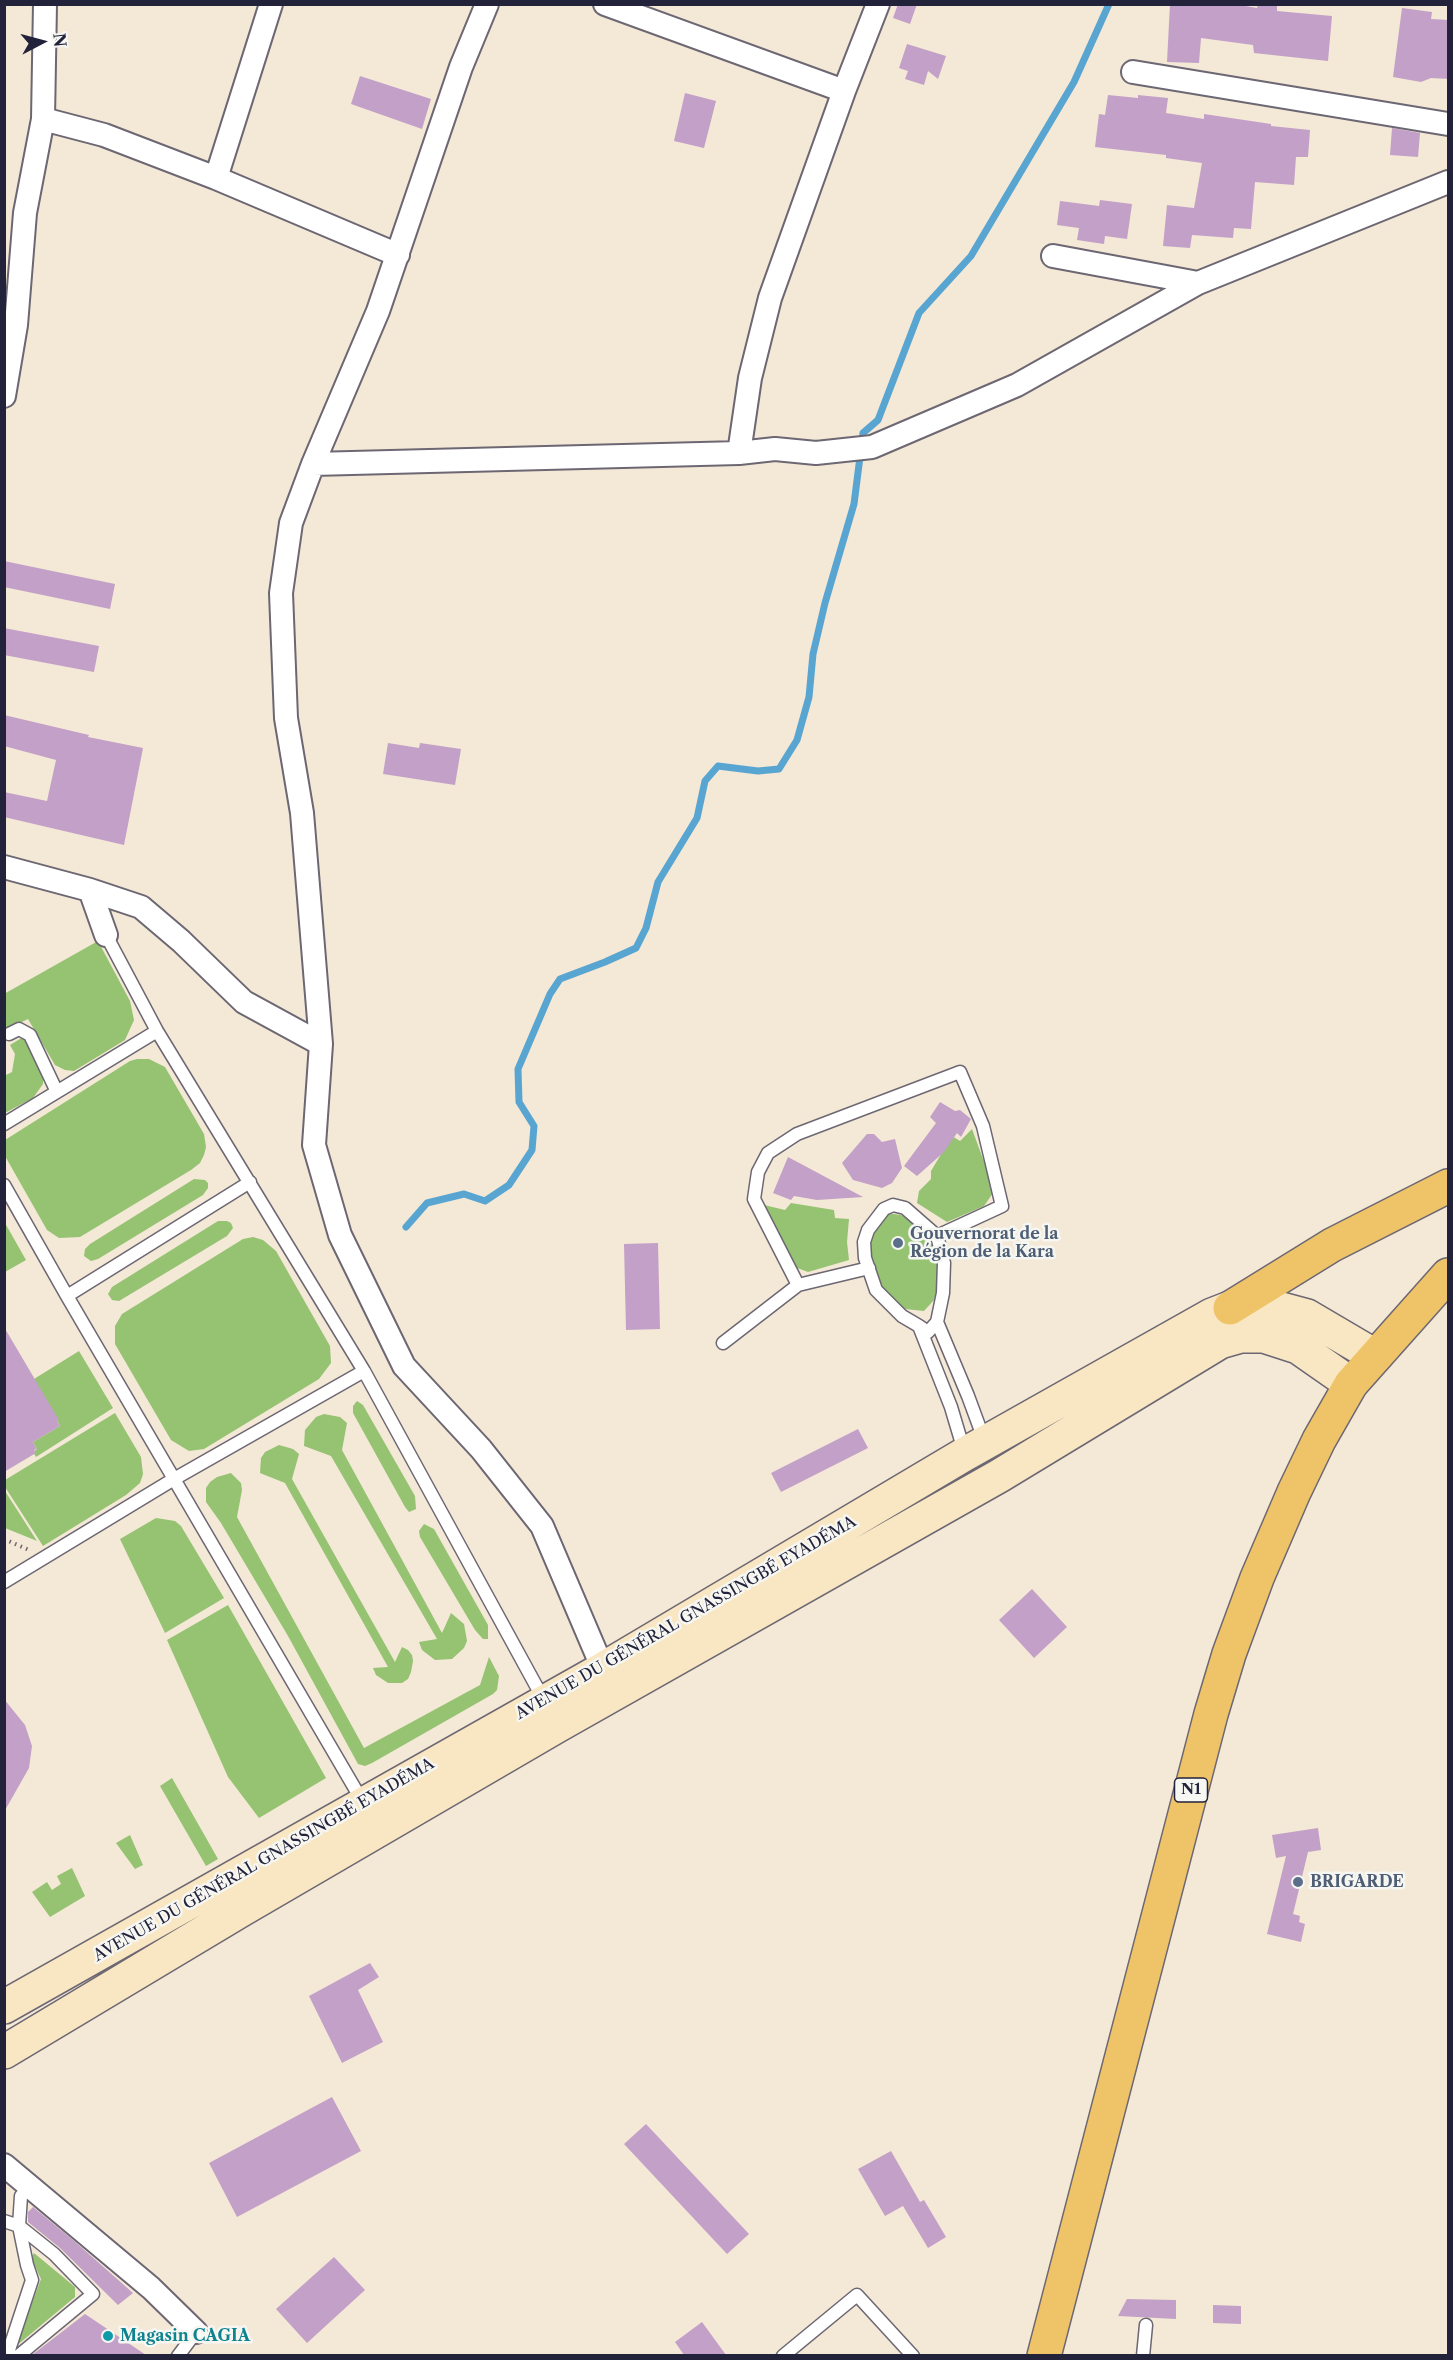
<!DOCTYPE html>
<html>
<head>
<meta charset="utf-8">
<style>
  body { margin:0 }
  #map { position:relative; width:1453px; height:2360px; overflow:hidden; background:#f4e8d7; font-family:"Libre Caslon Text",serif }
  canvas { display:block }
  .frame { position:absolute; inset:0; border:6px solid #22223b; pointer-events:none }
  .north { position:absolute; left:12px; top:12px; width:60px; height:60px; -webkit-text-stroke:4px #f6f6f2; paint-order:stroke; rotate:84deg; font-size:16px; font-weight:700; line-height:24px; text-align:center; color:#22223b }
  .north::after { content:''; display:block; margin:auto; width:21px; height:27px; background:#22223b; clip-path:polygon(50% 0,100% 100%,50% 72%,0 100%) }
</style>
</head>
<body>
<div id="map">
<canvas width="1453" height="2360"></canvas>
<div class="frame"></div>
<div class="north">N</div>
</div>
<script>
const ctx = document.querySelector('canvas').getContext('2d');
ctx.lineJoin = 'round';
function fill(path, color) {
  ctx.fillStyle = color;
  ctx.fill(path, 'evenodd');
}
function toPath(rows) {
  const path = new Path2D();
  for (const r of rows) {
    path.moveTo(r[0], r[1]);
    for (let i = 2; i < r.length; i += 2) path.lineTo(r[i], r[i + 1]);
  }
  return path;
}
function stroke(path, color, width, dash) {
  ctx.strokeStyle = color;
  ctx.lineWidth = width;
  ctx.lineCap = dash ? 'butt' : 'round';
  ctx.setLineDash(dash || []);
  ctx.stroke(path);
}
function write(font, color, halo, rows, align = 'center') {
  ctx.font = font + ' "Libre Caslon Text",serif';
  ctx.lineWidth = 5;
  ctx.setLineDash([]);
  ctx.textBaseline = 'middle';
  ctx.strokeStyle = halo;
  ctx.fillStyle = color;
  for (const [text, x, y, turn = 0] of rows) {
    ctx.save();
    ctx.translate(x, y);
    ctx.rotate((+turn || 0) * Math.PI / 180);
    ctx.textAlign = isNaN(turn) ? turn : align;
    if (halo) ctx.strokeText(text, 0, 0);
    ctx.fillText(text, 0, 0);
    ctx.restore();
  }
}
fill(toPath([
  [98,941,130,1001,134,1020,125,1040,74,1071,65,1070,55,1065,28,1019,5,1030,4,994],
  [23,1037,43,1073,43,1084,33,1098,5,1113,4,1076,12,1072,15,1054,10,1045],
  [137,1059,149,1059,165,1067,204,1134,206,1147,204,1155,200,1163,191,1170,80,1237,59,1238,47,1230,5,1156,5,1140,130,1061],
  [972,1129,990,1178,993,1193,984,1206,947,1222,917,1203,919,1191,931,1179,931,1171,952,1136,960,1141],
  [194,1179,205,1180,208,1183,208,1188,203,1195,98,1259,91,1261,84,1256,85,1249,90,1244],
  [791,1203,834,1210,835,1218,849,1219,847,1242,849,1260,808,1272,792,1266,760,1204,785,1210],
  [886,1213,901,1215,921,1226,932,1243,938,1259,939,1281,934,1300,924,1311,905,1309,890,1299,879,1281,873,1264,870,1246,875,1224],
  [218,1221,227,1221,231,1223,233,1228,227,1236,119,1301,112,1300,108,1294,112,1287],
  [5,1223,26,1260,5,1272,4,1272],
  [253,1237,263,1240,276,1251,330,1346,331,1363,319,1379,204,1449,189,1451,171,1440,115,1344,115,1326,122,1314,243,1239],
  [79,1351,113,1408,36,1457,33,1452,37,1449,33,1442,60,1426,34,1379],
  [357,1401,363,1405,415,1496,416,1509,409,1512,405,1507,353,1413,353,1406],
  [115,1413,141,1457,143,1474,140,1483,126,1495,43,1546,5,1487,5,1480],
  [324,1414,340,1417,347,1423,342,1450,442,1633,451,1613,464,1624,467,1641,464,1648,452,1659,435,1660,422,1650,419,1642,437,1639,331,1456,304,1446,305,1430,316,1417],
  [279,1445,293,1449,299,1454,292,1479,395,1662,402,1647,408,1650,412,1655,413,1661,411,1672,408,1679,402,1683,388,1683,376,1675,373,1668,388,1667,285,1483,260,1473,261,1458,265,1452],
  [231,1473,241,1483,242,1490,237,1517,364,1748,480,1685,489,1657,499,1676,497,1690,493,1694,372,1763,365,1766,358,1764,288,1636,221,1523,206,1502,206,1488,210,1482,217,1477],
  [5,1491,37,1541,5,1528],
  [156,1518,175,1521,181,1526,224,1598,165,1633,120,1539],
  [424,1524,434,1529,488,1625,488,1639,483,1639,475,1630,420,1537,419,1531],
  [228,1605,326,1778,259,1818,228,1777,167,1640],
  [172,1778,218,1859,206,1866,160,1786],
  [130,1835,143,1865,135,1869,116,1843],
  [72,1868,85,1896,50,1917,32,1892,47,1882,52,1890,61,1884,57,1876],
  [34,2253,75,2287,75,2297,15,2347,41,2279,31,2258]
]), '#95c372');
stroke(toPath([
  [406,1227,427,1203,464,1194,485,1201,509,1185,532,1150,534,1126,519,1102,518,1069,550,994,560,979,605,962,636,948,646,928,658,882,697,818,705,781,718,766,758,771,779,769,797,740,809,697,813,654,825,603,854,504,863,433,878,420,919,313,971,256,1074,82,1109,4]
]), '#58a5d1', 7);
fill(toPath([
  [898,4,917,4,910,24,893,18],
  [1170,4,1234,4,1257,8,1258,4,1277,4,1277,11,1332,16,1328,61,1254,53,1253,45,1201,38,1199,63,1167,62],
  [1402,8,1432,12,1431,19,1449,20,1449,79,1431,78,1421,82,1393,77],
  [907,44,946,56,938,79,928,71,924,85,905,79,908,71,899,68],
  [360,76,431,99,422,129,351,104],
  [685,93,716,101,704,148,674,141],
  [1108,95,1138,98,1138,95,1168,98,1166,113,1204,119,1204,114,1271,124,1271,126,1310,130,1308,157,1296,157,1294,185,1255,182,1251,229,1234,228,1233,238,1192,235,1190,248,1163,246,1167,205,1194,208,1202,163,1166,158,1166,155,1095,147,1099,114,1105,115],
  [1392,128,1420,133,1418,157,1390,155],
  [1100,200,1132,204,1127,239,1105,236,1104,244,1077,240,1079,228,1057,225,1060,201,1099,206],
  [4,561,115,584,110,609,4,587],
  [4,628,99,646,94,672,4,655],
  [4,715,89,735,88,737,143,748,124,845,4,817,4,792,47,801,56,760,4,746],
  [388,743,419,748,420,743,461,749,455,785,383,774],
  [940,1102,955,1111,960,1110,971,1119,961,1137,957,1133,944,1152,917,1176,904,1166,936,1123,930,1117],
  [867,1134,874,1134,882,1142,895,1139,902,1168,892,1183,882,1188,853,1180,842,1163],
  [788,1157,863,1197,817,1200,794,1196,791,1200,773,1193],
  [658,1243,660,1329,626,1330,624,1244],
  [4,1327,59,1420,57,1421,60,1426,33,1442,37,1449,34,1450,36,1453,4,1472],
  [858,1429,868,1448,781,1492,771,1473],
  [1032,1589,1067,1627,1034,1658,999,1620],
  [4,1699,25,1725,32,1746,29,1768,4,1812],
  [1318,1828,1321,1850,1308,1852,1293,1914,1300,1916,1299,1922,1305,1924,1301,1942,1267,1934,1286,1856,1276,1858,1272,1835],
  [370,1963,379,1977,358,1990,383,2042,342,2063,309,1996],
  [332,2097,361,2151,237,2217,209,2163],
  [646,2124,749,2234,727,2254,624,2144],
  [891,2151,920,2202,924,2200,946,2237,928,2248,903,2206,885,2216,858,2169],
  [33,2207,73,2240,133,2293,118,2305,60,2248,28,2222,28,2212],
  [334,2257,365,2290,307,2343,276,2309],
  [1127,2299,1176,2300,1176,2319,1118,2316],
  [1213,2305,1241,2306,1241,2324,1213,2323],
  [85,2314,146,2355,32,2355],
  [702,2322,726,2355,684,2355,675,2342]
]), '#c3a0c7');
const service = toPath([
  [106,935,157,1031,364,1371,545,1702],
  [9,1034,19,1029,30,1035,57,1092],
  [4,1124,157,1031],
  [4,1185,67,1296,364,1804],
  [869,1268,798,1285,754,1199,758,1172,768,1153,797,1134,960,1072,983,1126,1002,1206,937,1236],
  [67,1296,250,1182],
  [937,1322,968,1396,985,1442],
  [919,1326,928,1332,937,1322,943,1293,944,1263,937,1236,905,1208,893,1205,884,1209,868,1230,864,1242,865,1258,876,1290,902,1316,919,1326,951,1407,965,1454],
  [723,1343,798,1285],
  [4,1582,174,1479,364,1371],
  [4,2221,19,2226,54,2254,93,2294,18,2356],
  [7,2356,32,2280,27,2265,19,2226,21,2196,30,2187],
  [178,2356,196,2332],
  [783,2356,857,2295,913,2356],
  [1143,2356,1146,2325]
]);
const minor = toPath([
  [487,4,461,67,378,311,313,464,291,523,281,593,286,718,302,813,321,1044,314,1145,340,1235,404,1366,481,1449,542,1526,603,1669],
  [605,4,844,91],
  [1133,72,1448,124],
  [43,119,104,135,216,178,398,255],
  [216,178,271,4],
  [1053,256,1198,283],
  [4,396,16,325,25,213,43,119,45,4],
  [739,453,750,378,770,298,844,91,878,4],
  [313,464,739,453,775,449,816,453,872,447,1017,385,1198,283,1448,182],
  [4,867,90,890,106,935],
  [90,890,141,907,181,941,244,1002,321,1044],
  [4,2165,151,2288,196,2332]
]);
const secondary = toPath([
  [4,2007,603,1669,965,1454,1212,1315,1230,1308,1266,1305,1307,1316,1375,1356],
  [4,2052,241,1910,557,1726,999,1476,1220,1342,1241,1336,1264,1336,1298,1347,1351,1384]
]);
const trunk = toPath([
  [1230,1308,1332,1245,1448,1186],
  [1044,2356,1211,1714,1229,1654,1257,1578,1294,1492,1319,1440,1351,1384,1448,1275]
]);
stroke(service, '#6c6772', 15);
stroke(minor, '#6c6772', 26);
stroke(secondary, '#6c6772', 36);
stroke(trunk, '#6c6772', 36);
stroke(toPath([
  [4,1539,29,1550]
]), '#6c6772', 4, [1.5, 4.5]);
stroke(service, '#fff', 12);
stroke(minor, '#fff', 22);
stroke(secondary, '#f9e7c3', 33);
stroke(trunk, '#efc469', 33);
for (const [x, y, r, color] of [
  [898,1243,6,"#5c6f8a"],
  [1298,1882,6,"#5c6f8a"],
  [108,2336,6,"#0f9aa8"]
]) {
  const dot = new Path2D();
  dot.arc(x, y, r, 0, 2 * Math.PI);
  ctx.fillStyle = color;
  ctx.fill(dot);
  stroke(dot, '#f6f6f2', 2);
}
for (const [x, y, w] of [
  [1191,1790,33]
]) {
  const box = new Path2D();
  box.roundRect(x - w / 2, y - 12, w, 24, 4.5);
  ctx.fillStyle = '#f6f6f2';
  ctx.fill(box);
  stroke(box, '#22223b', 1.5);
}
write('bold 15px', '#22223b', null, [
  ["N1",1191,1790]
]);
write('bold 16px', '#4e5e75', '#f6f6f2', [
  ["Gouvernorat de la",910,1234],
  ["Région de la Kara",910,1252],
  ["BRIGARDE",1310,1882]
], 'left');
write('16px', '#22223b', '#f6f6f2', [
  ["AVENUE DU GÉNÉRAL GNASSINGBÉ EYADÉMA",686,1618,-30],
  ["AVENUE DU GÉNÉRAL GNASSINGBÉ EYADÉMA",264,1860,-30]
]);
write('bold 16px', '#0d838f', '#f6f6f2', [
  ["Magasin CAGIA",120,2336]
], 'left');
</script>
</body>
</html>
